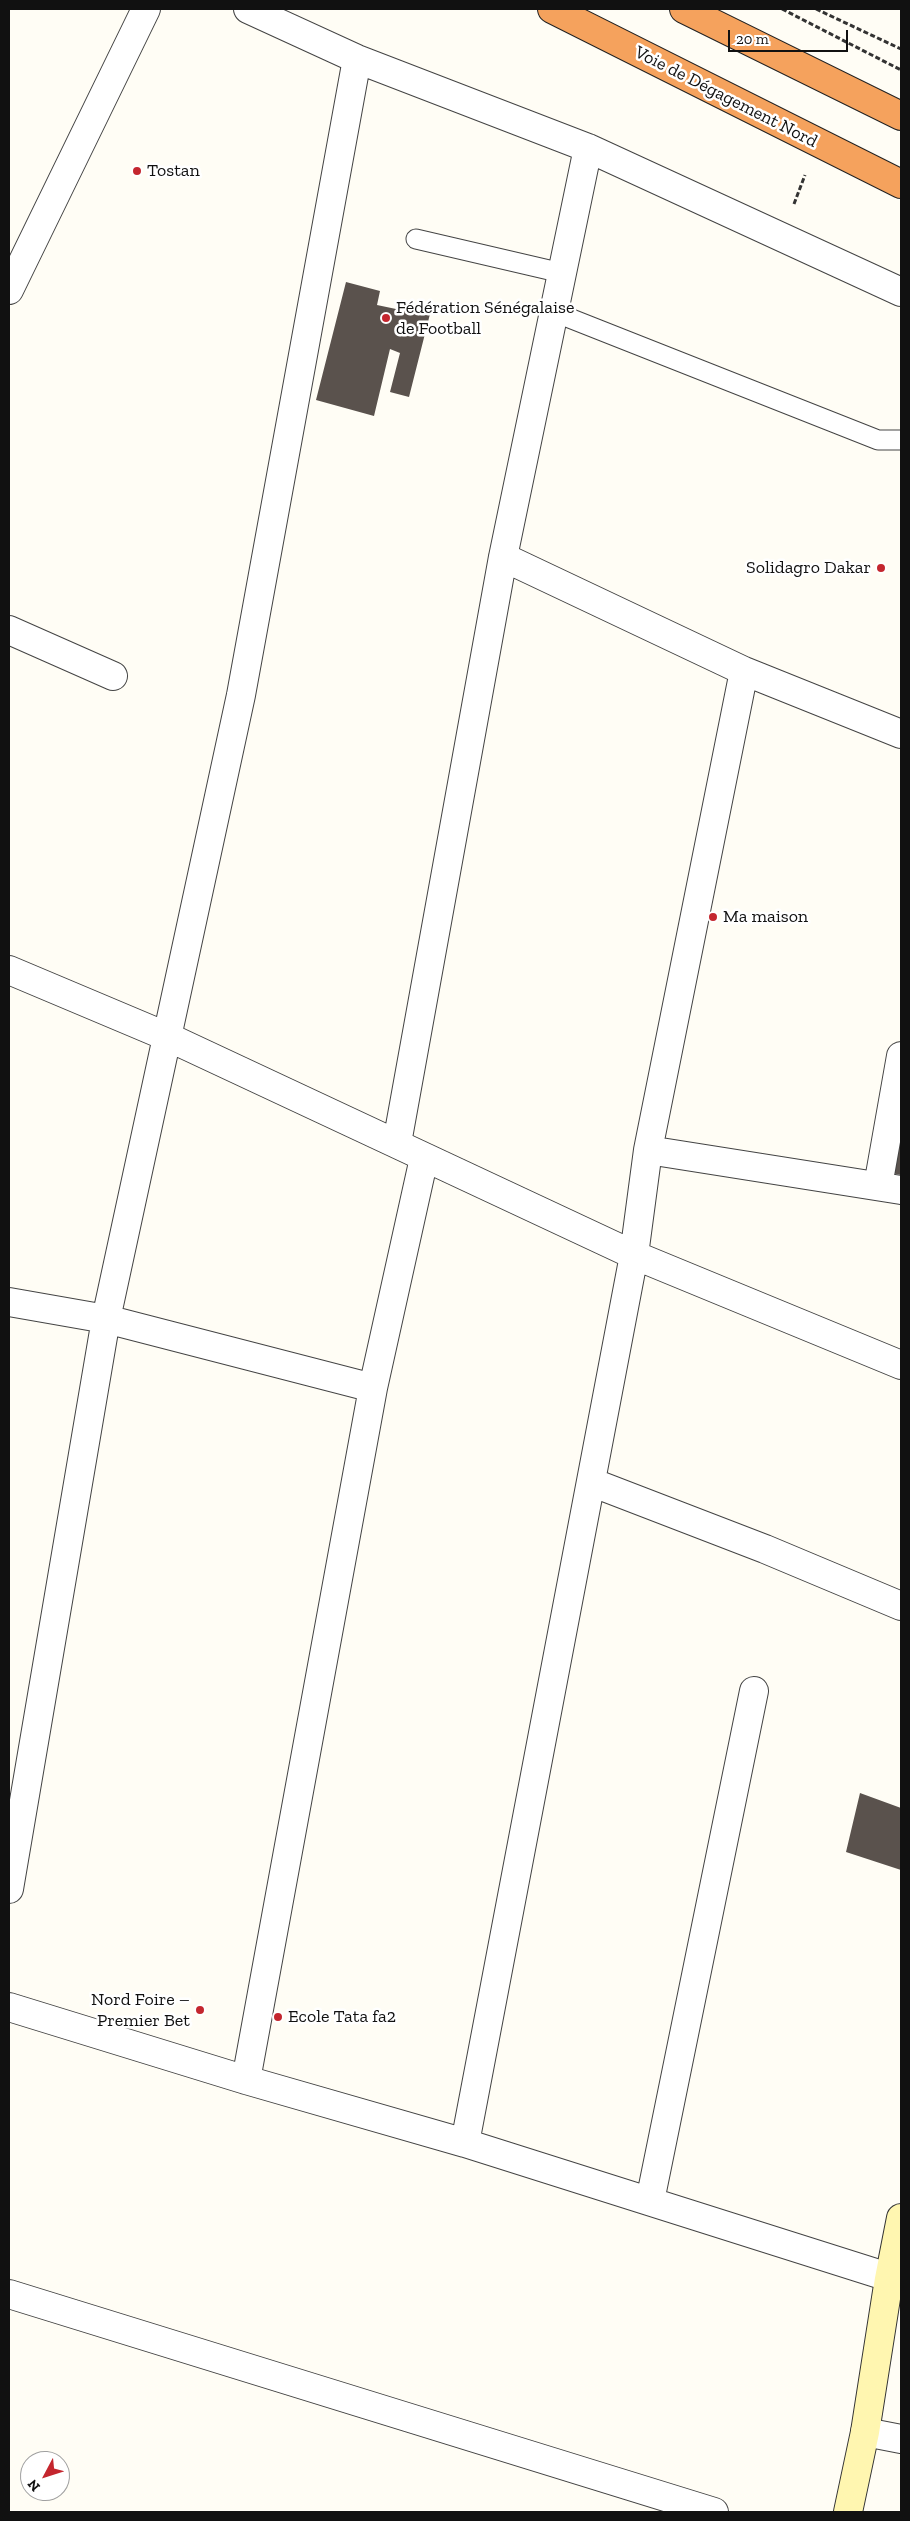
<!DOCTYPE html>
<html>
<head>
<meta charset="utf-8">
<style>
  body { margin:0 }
  #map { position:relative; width:910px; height:2521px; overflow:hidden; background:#fffdf5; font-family:"Zilla Slab",serif }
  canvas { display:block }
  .frame { position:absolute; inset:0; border:10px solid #111; pointer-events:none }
  .north { position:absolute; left:20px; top:2451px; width:50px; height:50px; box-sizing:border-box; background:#fff; border:1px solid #a0a0a0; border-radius:50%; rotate:230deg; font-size:14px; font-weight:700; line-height:20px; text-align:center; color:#111 }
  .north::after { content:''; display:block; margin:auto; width:18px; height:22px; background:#c4262e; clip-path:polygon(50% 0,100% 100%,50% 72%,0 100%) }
  .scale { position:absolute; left:728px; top:30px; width:120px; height:22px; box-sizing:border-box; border:2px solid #111; border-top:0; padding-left:6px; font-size:15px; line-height:18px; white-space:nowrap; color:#111; -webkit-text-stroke:4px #fff; paint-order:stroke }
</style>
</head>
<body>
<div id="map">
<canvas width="910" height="2521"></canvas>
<div class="frame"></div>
<div class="north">N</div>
<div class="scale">20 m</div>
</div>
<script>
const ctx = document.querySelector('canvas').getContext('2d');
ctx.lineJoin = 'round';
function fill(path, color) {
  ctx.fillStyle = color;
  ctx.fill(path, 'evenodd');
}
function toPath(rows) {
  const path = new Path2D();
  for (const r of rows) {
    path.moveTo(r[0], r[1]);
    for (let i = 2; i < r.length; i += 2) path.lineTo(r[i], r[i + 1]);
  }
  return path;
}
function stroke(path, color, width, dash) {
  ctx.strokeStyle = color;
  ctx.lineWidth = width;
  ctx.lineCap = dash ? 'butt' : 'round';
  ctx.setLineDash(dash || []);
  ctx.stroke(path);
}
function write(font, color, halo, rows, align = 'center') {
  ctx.font = font + ' "Zilla Slab",serif';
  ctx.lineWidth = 5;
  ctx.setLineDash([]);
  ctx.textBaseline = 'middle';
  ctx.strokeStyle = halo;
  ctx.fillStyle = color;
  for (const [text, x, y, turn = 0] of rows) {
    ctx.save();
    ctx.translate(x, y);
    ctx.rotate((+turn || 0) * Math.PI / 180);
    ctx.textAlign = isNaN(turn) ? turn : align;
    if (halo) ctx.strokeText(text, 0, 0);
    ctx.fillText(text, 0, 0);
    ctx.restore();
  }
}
fill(toPath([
  [346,282,380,291,377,305,396,309,398,302,431,310,409,397,390,392,400,353,390,349,374,416,316,400],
  [901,1116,901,1175,887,1172],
  [860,1793,901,1808,901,1870,846,1852]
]), '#5a524d');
const lane = toPath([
  [416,239,562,273],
  [554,312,878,440,901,440]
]);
const street = toPath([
  [248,9,357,59,588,148,901,292],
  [9,290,146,9],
  [503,557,744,671,901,734],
  [9,630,113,676],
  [9,970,168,1037,634,1255,901,1365],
  [397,1143,503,557,588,148],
  [648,1150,901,1190],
  [878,1186,901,1056],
  [9,1302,106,1319,373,1388],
  [591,1482,765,1549,901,1606],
  [9,1889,106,1319,241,695,357,59],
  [9,2007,246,2080,465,2143,901,2281],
  [246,2080,373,1388,424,1158],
  [465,2143,634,1255,648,1150,744,671],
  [650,2201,754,1691],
  [9,2294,714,2512],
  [865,2432,901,2439]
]);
const secondary = toPath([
  [848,2512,865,2432,889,2279,901,2218]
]);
const highway = toPath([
  [552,9,901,184],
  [684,9,901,116]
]);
stroke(lane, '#444', 21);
stroke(street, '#444', 30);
stroke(secondary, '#333', 30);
stroke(highway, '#222', 30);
stroke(toPath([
  [782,9,901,70],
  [816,9,901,49],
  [794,204,805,175]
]), '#333', 3, [5, 2.5]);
stroke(lane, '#fff', 19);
stroke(street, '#fff', 28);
stroke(secondary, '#fff6b0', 28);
stroke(highway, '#f5a25d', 28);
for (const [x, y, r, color] of [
  [137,171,5,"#c4262e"],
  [386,318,5,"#c4262e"],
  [881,568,5,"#c4262e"],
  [713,917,5,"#c4262e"],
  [200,2010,5,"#c4262e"],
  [278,2017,5,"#c4262e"]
]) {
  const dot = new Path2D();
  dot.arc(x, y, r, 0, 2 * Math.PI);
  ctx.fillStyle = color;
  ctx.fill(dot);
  stroke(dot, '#fff', 2);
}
write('18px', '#111', '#fff', [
  ["Voie de Dégagement Nord",726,97,27]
]);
write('18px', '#111', '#fff', [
  ["Tostan",147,171],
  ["Fédération Sénégalaise",396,308],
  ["de Football",396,329],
  ["Solidagro Dakar",871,568,"right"],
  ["Ma maison",723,917],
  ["Nord Foire –",190,2000,"right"],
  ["Premier Bet",190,2021,"right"],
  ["Ecole Tata fa2",288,2017]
], 'left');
</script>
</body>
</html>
